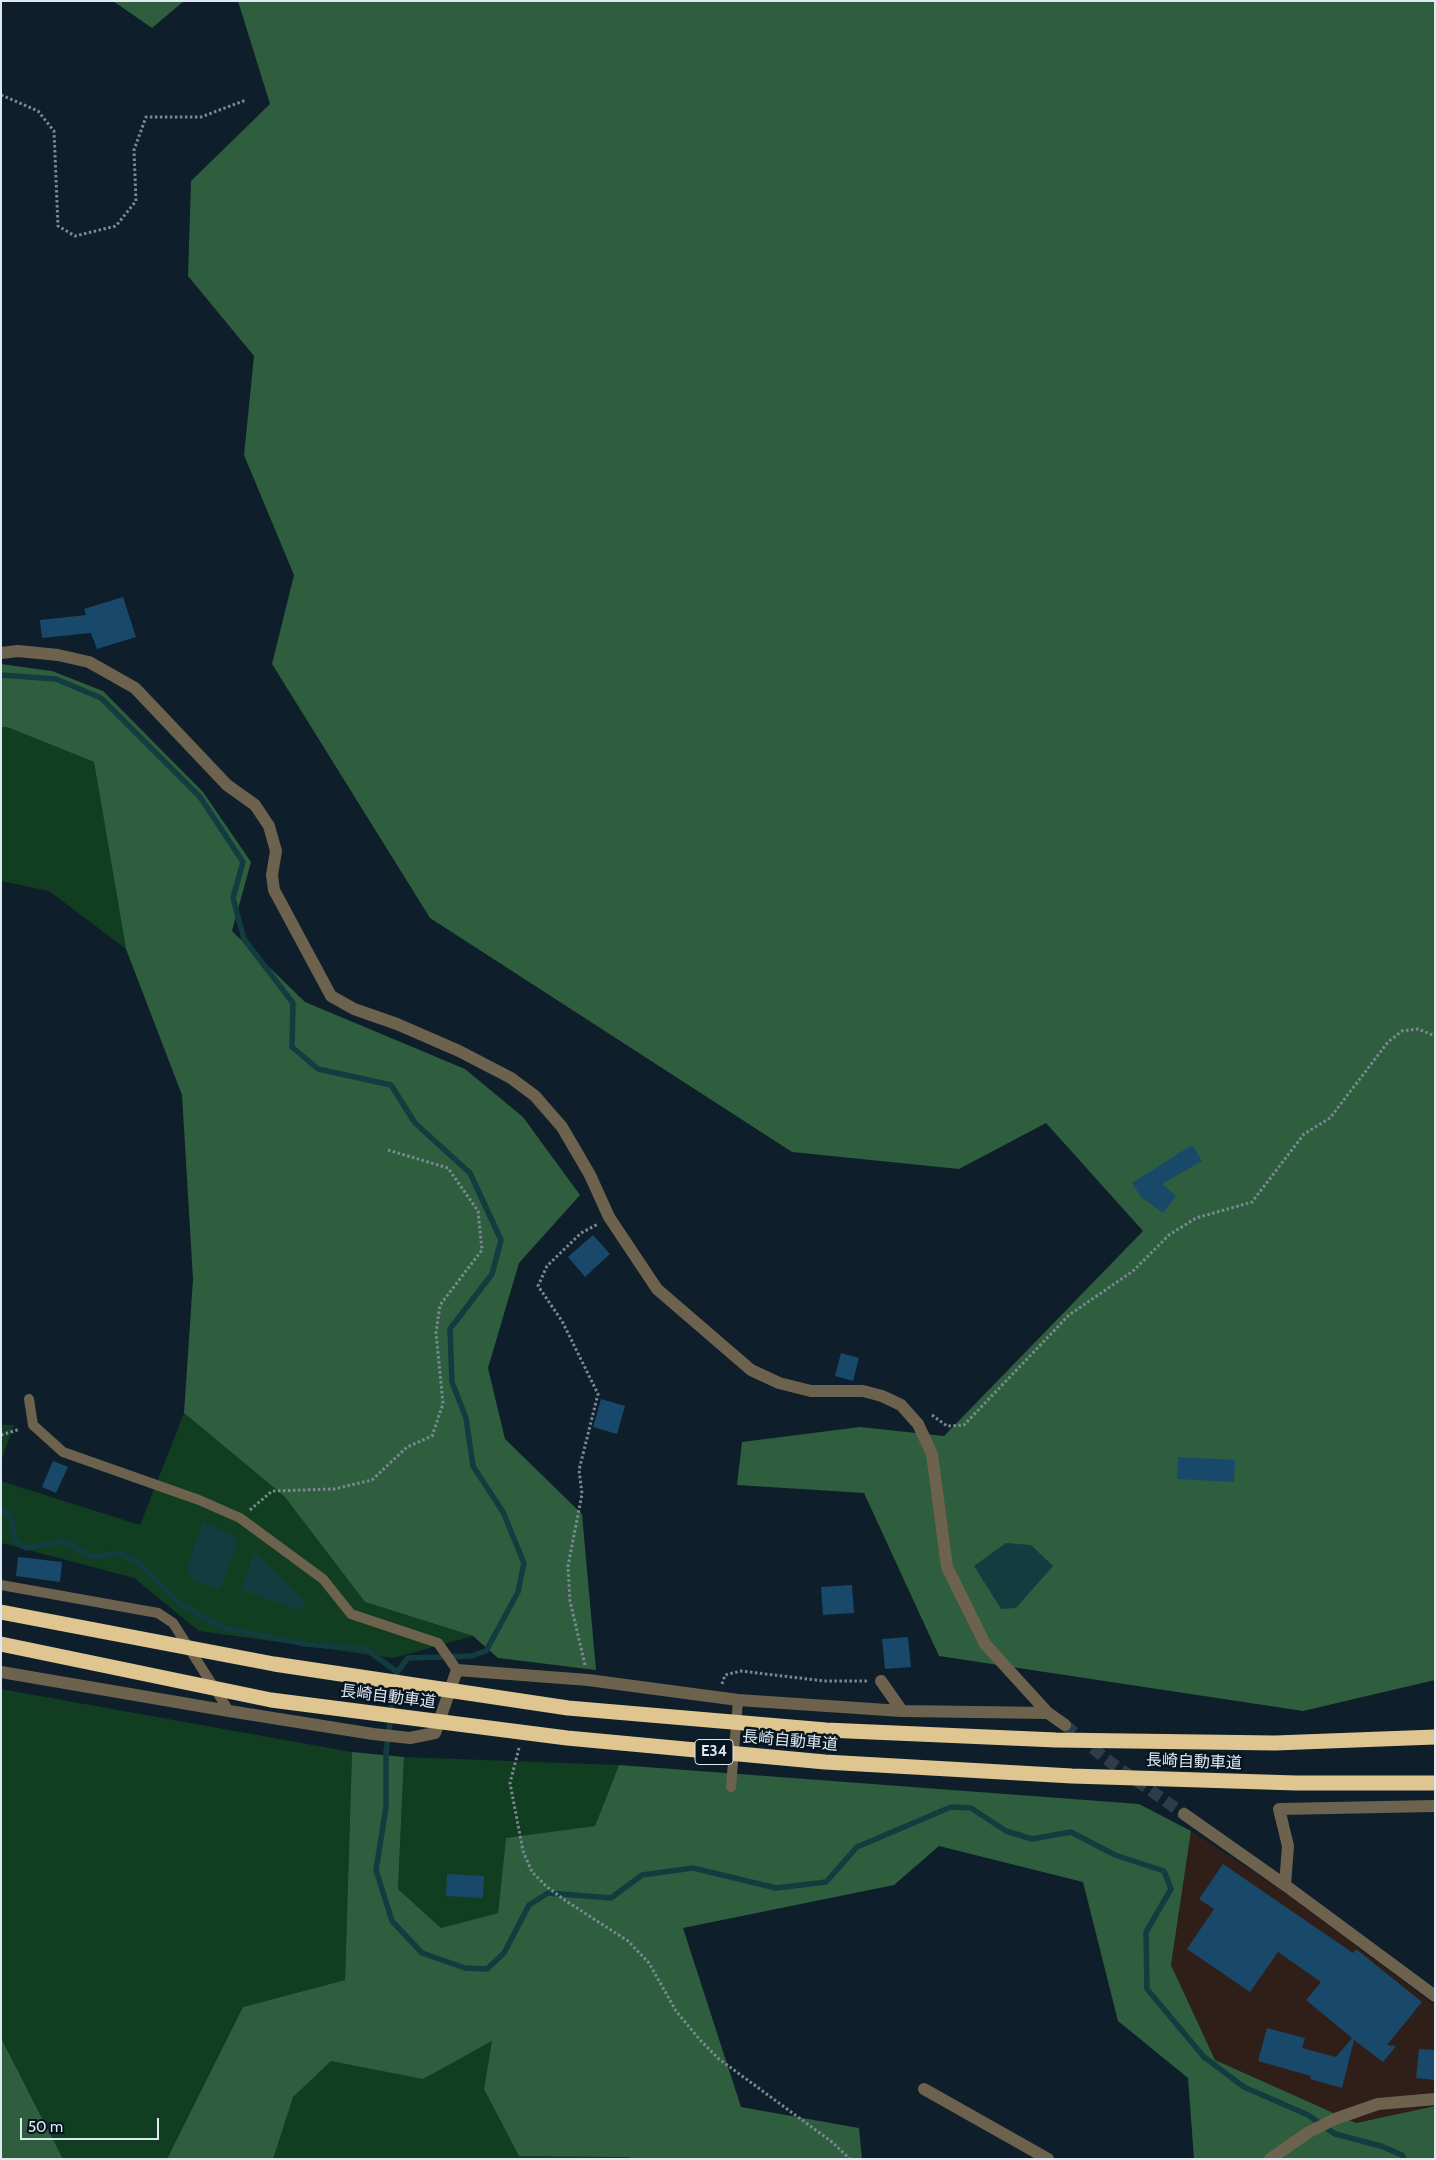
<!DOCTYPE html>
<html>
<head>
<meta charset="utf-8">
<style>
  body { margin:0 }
  #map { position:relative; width:1436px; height:2160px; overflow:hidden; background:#0e1e2a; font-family:Cabin,sans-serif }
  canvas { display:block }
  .frame { position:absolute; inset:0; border:2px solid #dfe9f2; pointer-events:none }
  .scale { position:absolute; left:20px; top:2118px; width:139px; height:22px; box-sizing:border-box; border:2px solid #dfe9f2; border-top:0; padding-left:6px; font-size:15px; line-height:18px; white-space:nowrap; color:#dfe9f2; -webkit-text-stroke:4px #061520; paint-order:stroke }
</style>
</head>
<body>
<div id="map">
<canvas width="1436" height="2160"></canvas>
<div class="frame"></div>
<div class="scale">50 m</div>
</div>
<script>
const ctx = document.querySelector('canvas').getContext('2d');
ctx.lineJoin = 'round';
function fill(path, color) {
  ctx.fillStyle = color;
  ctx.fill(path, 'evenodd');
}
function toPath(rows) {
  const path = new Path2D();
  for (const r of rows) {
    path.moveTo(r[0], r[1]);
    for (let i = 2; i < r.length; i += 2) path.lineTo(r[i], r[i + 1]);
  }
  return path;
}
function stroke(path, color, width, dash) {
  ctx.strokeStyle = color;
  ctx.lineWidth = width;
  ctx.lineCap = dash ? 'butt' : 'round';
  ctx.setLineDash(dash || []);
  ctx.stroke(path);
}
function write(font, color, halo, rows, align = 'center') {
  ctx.font = font + ' Cabin,"Noto Sans JP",sans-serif';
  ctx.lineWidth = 5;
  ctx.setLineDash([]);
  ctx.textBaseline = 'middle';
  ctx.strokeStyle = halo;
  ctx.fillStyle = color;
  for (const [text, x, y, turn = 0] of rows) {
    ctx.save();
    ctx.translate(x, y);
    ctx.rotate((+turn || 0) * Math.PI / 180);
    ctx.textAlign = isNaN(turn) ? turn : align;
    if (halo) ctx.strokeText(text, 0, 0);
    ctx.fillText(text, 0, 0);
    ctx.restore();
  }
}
fill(toPath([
  [1191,1831,1282,1890,1435,2005,1435,2106,1356,2123,1215,2060,1171,1965]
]), '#301e18');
fill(toPath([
  [1,727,7,727,94,762,126,949,49,891,1,881],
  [184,1413,284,1496,365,1602,473,1636,393,1658,199,1631,134,1578,2,1543,1,1481,140,1525],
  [1,1425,14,1425,1,1461],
  [1,1689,352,1752,345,1980,243,2007,167,2159,63,2159,1,2038],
  [404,1757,619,1765,595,1826,506,1839,498,1913,441,1928,398,1889],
  [488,2025,747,2159,256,2159,284,2045]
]), '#113d20');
fill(toPath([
  [113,1,184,1,152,28],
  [238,1,1435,1,1435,1680,1303,1711,939,1656,864,1493,737,1485,742,1442,860,1427,944,1436,1143,1231,1046,1123,959,1169,792,1152,430,918,272,664,294,575,244,455,254,356,188,276,191,181,270,104],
  [1,664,52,671,103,691,203,792,251,862,232,931,305,1002,465,1069,523,1117,580,1195,519,1263,488,1368,505,1439,582,1514,596,1670,498,1658,473,1636,365,1602,284,1496,184,1413,193,1279,182,1095,126,949,94,762,7,727,1,727],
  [352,1752,404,1757,398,1889,441,1928,498,1913,506,1838,595,1826,619,1765,1139,1804,1191,1831,1171,1965,1215,2060,1356,2123,1435,2106,1435,2159,1194,2159,1188,2078,1118,2021,1083,1882,939,1846,894,1885,683,1928,741,2107,859,2128,862,2159,633,2159,629,2157,519,2156,484,2089,492,2041,423,2079,331,2061,293,2097,273,2159,167,2159,243,2007,345,1980],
  [1,2038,63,2159,1,2159]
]), '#2e5e3d');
fill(toPath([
  [203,1521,238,1539,220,1590,195,1581,186,1572],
  [1006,1543,1031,1545,1053,1566,1016,1608,1001,1609,974,1566],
  [254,1552,305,1601,301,1610,241,1590]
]), '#133c41');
stroke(toPath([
  [1,675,56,679,101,698,200,797,243,862,233,898,244,939,293,1003,292,1047,318,1069,391,1085,415,1123,470,1173,501,1240,492,1274,450,1329,452,1382,466,1418,473,1466,503,1512,524,1563,518,1592,486,1651,471,1656,408,1658,397,1672,386,1752,386,1807,376,1870,392,1921,422,1953,465,1968,487,1969,504,1953,529,1905,548,1893,611,1898,642,1875,693,1868,776,1888,826,1882,857,1847,951,1807,971,1808,1006,1831,1032,1839,1071,1832,1115,1855,1164,1871,1171,1889,1146,1932,1147,1989,1204,2057,1244,2087,1308,2115,1335,2134,1381,2146,1402,2155,1404,2159],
  [1,1509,11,1517,15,1542,27,1548,64,1541,92,1557,120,1553,138,1562,181,1605,224,1628,306,1644,366,1649,397,1672]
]), '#133c41', 5.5);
fill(toPath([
  [123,597,136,637,97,649,91,633,42,638,40,620,86,615,84,609],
  [1192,1145,1202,1161,1162,1184,1176,1196,1163,1213,1141,1197,1132,1183],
  [593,1235,610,1254,585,1277,568,1257],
  [841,1353,859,1358,853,1381,835,1376],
  [601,1399,625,1406,617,1434,593,1427],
  [1178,1457,1235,1460,1234,1482,1177,1479],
  [53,1461,68,1467,56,1493,42,1487],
  [18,1557,62,1562,60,1582,16,1576],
  [852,1585,854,1613,823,1615,821,1587],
  [908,1637,911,1667,885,1669,882,1639],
  [1223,1864,1353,1953,1356,1949,1422,2002,1387,2045,1396,2046,1383,2062,1354,2040,1342,2088,1310,2079,1311,2076,1258,2061,1267,2028,1305,2038,1302,2048,1336,2057,1352,2038,1306,2000,1321,1982,1278,1952,1250,1992,1187,1949,1214,1909,1199,1899],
  [447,1874,484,1876,483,1898,446,1896],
  [1419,2049,1435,2050,1435,2080,1416,2078]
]), '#19496a');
stroke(toPath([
  [1065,1725,1106,1759,1184,1814]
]), '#2d3c48', 12, [12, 6]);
stroke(toPath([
  [1,95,38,111,54,131,58,226,75,236,116,226,136,201,134,150,146,117,201,117,246,100],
  [932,1415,947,1426,964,1425,1069,1315,1133,1271,1169,1235,1196,1218,1252,1202,1304,1134,1330,1118,1388,1042,1402,1031,1418,1029,1435,1036],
  [1,1435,20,1429],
  [250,1510,272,1491,334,1489,372,1480,407,1447,432,1436,443,1404,436,1333,440,1305,482,1250,478,1211,448,1168,388,1150],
  [585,1665,570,1601,568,1566,582,1494,579,1470,598,1394,562,1321,538,1286,547,1266,581,1233,598,1224],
  [722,1684,725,1675,741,1671,824,1681,868,1681],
  [519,1748,510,1783,523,1851,532,1872,546,1886,566,1901,628,1941,649,1963,676,2011,701,2041,719,2059,832,2142,850,2159]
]), '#7c8994', 3, [2.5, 2.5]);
stroke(toPath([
  [29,1399,33,1425,63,1452,199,1500,240,1518,323,1579,351,1614,438,1643,457,1670],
  [1,1585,158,1613,173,1623,229,1711],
  [731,1787,738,1700]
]), '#6c624d', 10);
stroke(toPath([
  [1,653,18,651,58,655,89,662,135,688,227,785,255,805,269,826,276,851,272,875,274,890,331,996,354,1009,397,1024,459,1051,511,1078,535,1096,562,1127,590,1175,609,1217,657,1289,751,1370,779,1383,811,1391,863,1391,882,1396,901,1405,918,1424,932,1454,947,1567,985,1644,1048,1713,1065,1725],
  [1,1672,229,1711,373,1734,410,1738,435,1733,457,1670,588,1680,738,1700,902,1711,1048,1713],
  [881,1681,902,1711],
  [1184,1814,1285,1885,1435,1996],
  [1285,1885,1288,1846,1279,1809,1435,1806],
  [924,2089,1048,2159],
  [1270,2159,1309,2132,1335,2119,1378,2104,1435,2099]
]), '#6c624d', 12);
stroke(toPath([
  [1,1612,274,1664,568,1708,826,1730,1056,1740,1275,1743,1435,1737],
  [1,1644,271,1700,567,1738,825,1762,1072,1776,1296,1783,1435,1783]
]), '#dfc58f', 15);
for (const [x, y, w] of [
  [714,1752,38]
]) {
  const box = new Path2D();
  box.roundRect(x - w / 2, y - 12.5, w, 25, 4);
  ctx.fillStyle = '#061520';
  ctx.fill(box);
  stroke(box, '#dfe9f2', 1);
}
write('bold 15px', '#dfe9f2', null, [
  ["E34",714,1752]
]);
write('16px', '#dfe9f2', '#061520', [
  ["長崎自動車道",388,1697,7],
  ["長崎自動車道",790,1741,5],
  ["長崎自動車道",1194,1762,2]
]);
</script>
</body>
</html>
